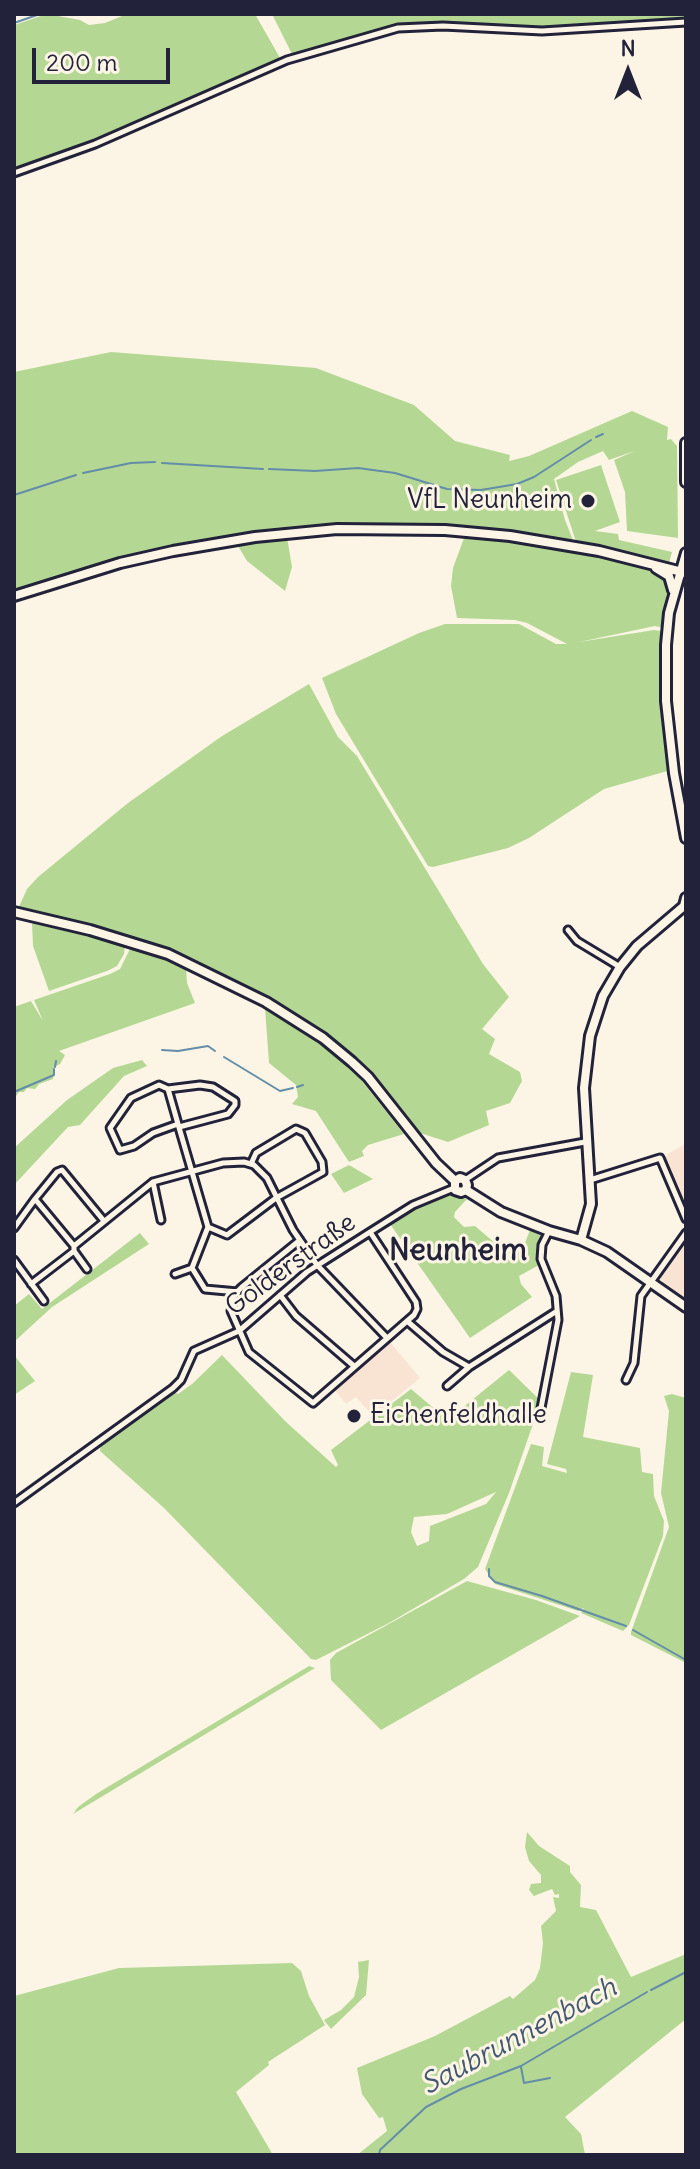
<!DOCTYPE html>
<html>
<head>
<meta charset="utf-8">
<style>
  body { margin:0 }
  #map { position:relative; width:700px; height:2169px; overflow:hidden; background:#fcf5e5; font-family:Delius,sans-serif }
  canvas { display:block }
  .frame { position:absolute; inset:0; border:16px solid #22223b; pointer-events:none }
  .north { position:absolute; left:588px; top:32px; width:80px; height:80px; -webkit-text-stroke:6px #fcf5e5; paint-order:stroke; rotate:0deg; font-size:22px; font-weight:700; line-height:32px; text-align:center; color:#22223b }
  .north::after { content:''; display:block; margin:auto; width:28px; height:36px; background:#22223b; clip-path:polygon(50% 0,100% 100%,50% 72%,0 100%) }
  .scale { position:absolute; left:32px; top:48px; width:138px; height:36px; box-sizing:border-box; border:4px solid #22223b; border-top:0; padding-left:10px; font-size:24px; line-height:28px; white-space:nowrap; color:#22223b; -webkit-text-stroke:6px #fcf5e5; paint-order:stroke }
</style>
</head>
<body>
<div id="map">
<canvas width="700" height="2169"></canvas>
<div class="frame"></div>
<div class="north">N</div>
<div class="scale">200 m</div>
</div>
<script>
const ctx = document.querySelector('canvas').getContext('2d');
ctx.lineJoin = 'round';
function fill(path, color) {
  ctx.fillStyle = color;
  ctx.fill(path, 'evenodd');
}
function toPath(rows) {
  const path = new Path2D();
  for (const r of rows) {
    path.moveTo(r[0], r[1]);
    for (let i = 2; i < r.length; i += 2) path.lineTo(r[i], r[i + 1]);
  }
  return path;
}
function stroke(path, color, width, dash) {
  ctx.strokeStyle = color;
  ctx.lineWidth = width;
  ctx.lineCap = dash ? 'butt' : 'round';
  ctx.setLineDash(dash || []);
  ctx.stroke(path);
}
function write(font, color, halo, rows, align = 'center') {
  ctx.font = font + ' Delius,sans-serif';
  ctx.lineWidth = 6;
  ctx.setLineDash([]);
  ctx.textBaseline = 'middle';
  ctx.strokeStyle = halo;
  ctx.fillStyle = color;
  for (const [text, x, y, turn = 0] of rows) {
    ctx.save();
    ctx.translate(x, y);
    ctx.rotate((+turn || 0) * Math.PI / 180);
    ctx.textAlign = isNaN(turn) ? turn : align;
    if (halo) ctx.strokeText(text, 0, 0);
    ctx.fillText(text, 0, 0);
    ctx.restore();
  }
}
fill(toPath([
  [686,1144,686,1212,665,1159,667,1154],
  [686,1236,686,1301,666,1287,659,1276],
  [390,1342,420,1378,373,1416,356,1397,346,1404,334,1389]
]), '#f9e3d3');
fill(toPath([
  [47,14,80,20,89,25,105,23,127,14,255,14,280,58,103,135,14,169,14,25],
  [272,14,686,14,686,19,539,29,415,25,383,28,293,56],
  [111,352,316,368,414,405,455,441,510,455,509,461,529,456,632,411,668,427,667,440,671,439,677,446,678,538,627,531,625,492,614,460,635,451,609,460,603,451,578,462,554,479,565,520,577,550,646,566,668,581,671,592,664,628,655,626,579,642,654,630,662,631,666,737,671,770,604,789,529,838,508,848,433,867,428,866,336,714,322,678,419,633,445,624,519,624,556,644,567,644,527,623,515,620,457,618,451,586,453,568,464,538,456,526,352,526,286,531,292,567,285,591,247,561,232,536,165,549,113,562,14,596,14,372],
  [601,465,620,522,595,531,618,534,619,540,672,552,669,563,576,542,556,480],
  [309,684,338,737,357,756,483,964,509,997,482,1029,495,1039,489,1054,520,1072,522,1081,510,1103,486,1111,489,1125,448,1142,414,1131,367,1072,269,1002,162,948,18,909,27,889,38,877,128,803,222,736],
  [32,923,125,945,124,954,117,966,107,971,49,991,33,946],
  [131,947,186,967,187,983,195,1003,59,1051,65,1055,60,1064,54,1067,53,1079,39,1084,35,1089,27,1088,24,1092,19,1092,14,1099,14,1007,31,1001,43,1021,34,1000,110,974,120,969],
  [265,1008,329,1049,354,1071,404,1134,368,1145,362,1151,364,1156,349,1162,316,1111,292,1104,298,1097,296,1085,269,1063],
  [142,1060,147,1066,124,1076,80,1125,68,1127,14,1185,14,1148,67,1100,113,1068],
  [349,1165,373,1179,344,1193,331,1174],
  [450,1195,467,1199,455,1212,454,1217,464,1227,475,1226,502,1249,518,1252,523,1248,530,1230,541,1236,539,1265,519,1276,521,1284,532,1297,470,1338,390,1224,411,1209],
  [140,1233,149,1244,52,1307,14,1342,14,1306,29,1294,42,1309],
  [14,1355,35,1381,14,1395],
  [222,1355,286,1422,336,1467,338,1465,331,1450,411,1389,451,1423,467,1404,509,1370,541,1401,509,1493,478,1567,464,1579,389,1623,316,1660,311,1659,164,1508,100,1451,101,1444,172,1391,178,1394,192,1384],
  [496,1492,486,1504,430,1526,429,1541,417,1546,411,1532,414,1517,447,1514],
  [571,1372,593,1375,583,1437,640,1448,642,1472,653,1474,654,1496,664,1521,663,1536,629,1625,623,1631,581,1613,584,1608,578,1611,495,1584,485,1569,531,1444,544,1447,542,1466,567,1473,566,1469,547,1464],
  [672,1394,686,1398,686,1663,631,1635,631,1632,669,1527,661,1493,669,1411,664,1396],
  [467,1581,536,1600,580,1616,381,1730,331,1680,330,1660,336,1653],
  [309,1666,315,1668,73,1814,78,1807,96,1794],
  [527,1832,539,1846,570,1866,570,1872,581,1885,580,1907,596,1910,631,1977,686,1954,686,2019,565,2117,581,2134,585,2155,357,2155,387,2131,383,2117,379,2118,362,2094,357,2068,435,2036,510,1996,513,1999,535,1980,540,1968,543,1943,541,1926,556,1911,553,1897,559,1898,559,1894,555,1895,552,1889,534,1896,529,1890,531,1884,541,1883,541,1875,529,1861,525,1847],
  [369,1960,366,1995,331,2029,324,2020,341,2010,354,1997,359,1977,358,1962],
  [292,1963,301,1971,309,1996,325,2025,268,2062,269,2065,236,2092,273,2155,14,2155,14,1996,119,1968]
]), '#b4d893');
stroke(toPath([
  [70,14,95,14],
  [14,23,40,14],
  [596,437,603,434],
  [162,463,263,469],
  [269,469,315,471,358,468,395,473,447,489,481,490,517,484,534,477,591,440],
  [83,473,131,463,155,462],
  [14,495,76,475],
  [162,1050,178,1051,208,1046,215,1051],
  [224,1057,280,1091,293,1088],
  [55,1067,56,1061],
  [297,1087,303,1085],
  [14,1092,54,1075,54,1069],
  [489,1569,489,1576,495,1582,542,1596,626,1626],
  [633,1630,686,1660],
  [651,1990,686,1972],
  [521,2067,524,2083,550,2078],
  [379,2155,380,2150,426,2107,461,2089,521,2066,647,1992]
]), '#638da8', 2);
const street = toPath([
  [14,173,95,144,287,60,398,28,443,26,542,31,686,22],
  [568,930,577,941,620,967],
  [168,1089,200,1085,213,1087,235,1101,235,1105,228,1114,179,1127],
  [178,1124,168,1089,159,1085,131,1098,110,1128,120,1150,134,1146,153,1133,178,1124,208,1227,227,1235,276,1198,323,1172,322,1162,305,1133,296,1129,256,1153,251,1164],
  [465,1180,498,1158,585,1142],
  [590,1180,660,1158,686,1219],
  [153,1182,161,1220],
  [35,1199,74,1246],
  [208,1227,192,1268,205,1289,238,1292],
  [14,1228,35,1199,57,1172,62,1170,104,1221],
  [300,1240,242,1287,235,1294,231,1311,249,1352,313,1403,414,1315,417,1309,416,1302,370,1232],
  [14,1260,44,1301],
  [87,1269,74,1251,74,1246,153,1182,223,1163,244,1162,254,1165,267,1178,293,1230,317,1265,387,1338],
  [175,1274,192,1268],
  [31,1284,74,1251],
  [280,1295,296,1316,354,1366],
  [407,1321,443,1352,469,1367,557,1311],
  [626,1380,634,1363,641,1296,686,1233],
  [447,1386,469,1367],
  [541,1408,558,1320,556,1296,541,1259,542,1245,549,1231],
  [14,1503,173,1388,181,1380,194,1351,239,1331,307,1272,370,1232,413,1205,454,1188]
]);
const secondary = toPath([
  [686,443,686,482],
  [686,553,669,613,666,645,666,701,674,773,686,838],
  [656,568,669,576,673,590],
  [14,596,120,563,173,551,255,537,337,529,445,530,510,536,599,551,686,573],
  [14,912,90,930,168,954,266,1002,323,1038,352,1062,368,1077,436,1163,455,1181],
  [466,1190,467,1185,465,1180,460,1178,455,1181,455,1190,461,1192,466,1190,501,1212,549,1231,581,1240,607,1252,686,1307],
  [581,1240,591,1204,584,1088,590,1036,603,996,620,967,637,946,684,906,686,898]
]);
stroke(street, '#22223b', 11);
stroke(secondary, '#22223b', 14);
stroke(street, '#fcf5e5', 5);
stroke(secondary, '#fcf5e5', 8);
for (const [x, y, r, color] of [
  [588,501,8,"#22223b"],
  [354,1416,8,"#22223b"]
]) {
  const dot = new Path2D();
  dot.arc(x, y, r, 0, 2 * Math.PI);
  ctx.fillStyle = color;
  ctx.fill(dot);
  stroke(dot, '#fcf5e5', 3);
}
write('26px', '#22223b', '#fcf5e5', [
  ["VfL Neunheim",572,501],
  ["Eichenfeldhalle",370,1416,"left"]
], 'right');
write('26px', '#22223b', '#fcf5e5', [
  ["Golderstraße",291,1265,-36]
]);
write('italic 28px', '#425771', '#fcf5e5', [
  ["Saubrunnenbach",519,2037,-28]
]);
write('bold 30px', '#22223b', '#fcf5e5', [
  ["Neunheim",458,1251]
]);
</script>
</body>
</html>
